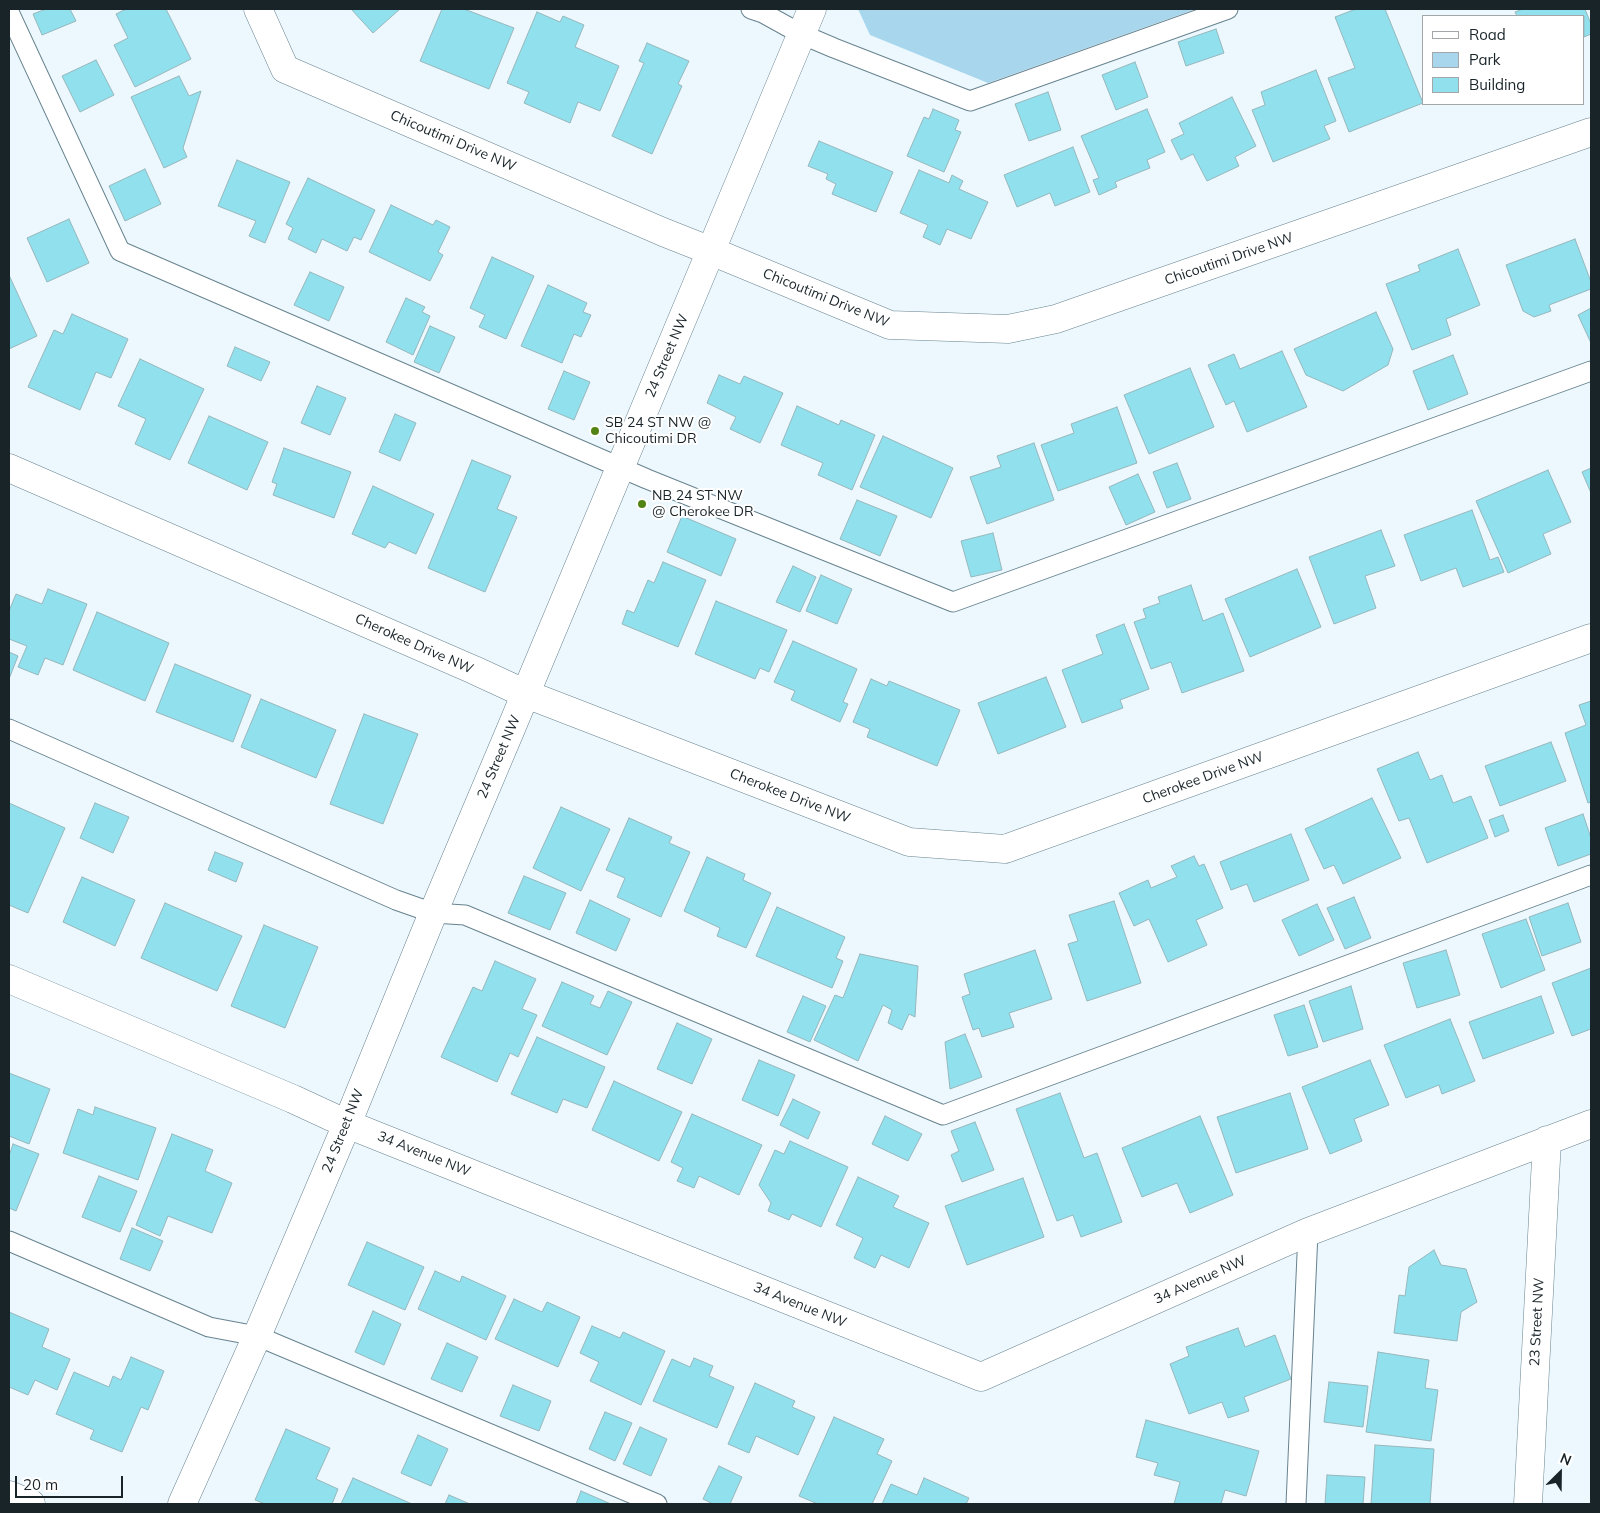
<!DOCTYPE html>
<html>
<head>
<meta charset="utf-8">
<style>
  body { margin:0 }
  #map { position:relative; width:1600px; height:1513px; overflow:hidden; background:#ecf8fe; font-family:Mulish,sans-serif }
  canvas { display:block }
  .frame { position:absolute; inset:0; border:10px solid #192429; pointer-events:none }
  .legend { position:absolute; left:1422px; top:15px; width:162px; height:90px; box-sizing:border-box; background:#fff; border:1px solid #a3a7a9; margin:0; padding:6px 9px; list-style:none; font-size:15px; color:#192429 }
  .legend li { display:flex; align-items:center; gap:10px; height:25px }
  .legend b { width:25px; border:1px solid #a3a7a9 }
  .north { position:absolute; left:1535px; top:1448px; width:50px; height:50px; -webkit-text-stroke:4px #fff; paint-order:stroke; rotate:23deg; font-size:14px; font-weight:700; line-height:20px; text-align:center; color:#192429 }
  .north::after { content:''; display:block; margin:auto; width:18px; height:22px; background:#192429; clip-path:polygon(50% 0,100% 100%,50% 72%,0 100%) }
  .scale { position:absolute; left:15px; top:1476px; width:108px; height:22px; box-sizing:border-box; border:2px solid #192429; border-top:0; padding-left:6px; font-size:15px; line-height:18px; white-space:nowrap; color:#192429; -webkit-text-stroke:4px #fff; paint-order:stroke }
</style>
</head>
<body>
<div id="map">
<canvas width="1600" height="1513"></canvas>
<div class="frame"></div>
<ul class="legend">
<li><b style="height:6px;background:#fff"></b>Road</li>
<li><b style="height:14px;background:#a8d7ed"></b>Park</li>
<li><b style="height:14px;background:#90e0ed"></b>Building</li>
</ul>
<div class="north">N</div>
<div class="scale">20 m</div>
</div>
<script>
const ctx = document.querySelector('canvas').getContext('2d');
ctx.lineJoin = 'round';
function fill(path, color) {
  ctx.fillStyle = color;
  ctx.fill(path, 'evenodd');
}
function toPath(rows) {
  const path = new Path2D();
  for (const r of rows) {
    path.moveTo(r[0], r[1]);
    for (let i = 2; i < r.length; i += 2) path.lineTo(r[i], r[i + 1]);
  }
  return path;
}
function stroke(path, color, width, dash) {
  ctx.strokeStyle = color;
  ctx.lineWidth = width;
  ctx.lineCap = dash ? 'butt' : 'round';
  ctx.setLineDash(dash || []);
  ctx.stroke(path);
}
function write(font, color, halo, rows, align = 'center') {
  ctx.font = font + ' Mulish,sans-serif';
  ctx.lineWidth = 4;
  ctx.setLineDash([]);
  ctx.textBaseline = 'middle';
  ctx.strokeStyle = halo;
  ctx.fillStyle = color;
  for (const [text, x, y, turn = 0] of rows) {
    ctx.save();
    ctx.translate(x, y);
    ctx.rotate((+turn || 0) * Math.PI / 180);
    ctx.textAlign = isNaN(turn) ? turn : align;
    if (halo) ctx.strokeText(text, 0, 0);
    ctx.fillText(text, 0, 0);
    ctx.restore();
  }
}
fill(toPath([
  [858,9,1196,9,988,83,870,35]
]), '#a8d7ed');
const building = toPath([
  [46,9,70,9,76,21,42,35,33,14,46,9],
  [126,9,166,9,191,59,135,87,114,45,128,38,116,14,126,9],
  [351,9,400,9,373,33,351,9],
  [442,9,464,9,514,28,489,89,420,61,442,9],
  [1356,9,1385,9,1423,103,1349,132,1328,78,1355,68,1335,17,1356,9],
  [1523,9,1585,9,1591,24,1591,34,1584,37,1584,16,1517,16,1515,12,1523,9],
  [537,12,560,22,563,16,584,25,575,47,619,66,600,111,578,102,570,123,524,103,529,92,507,83,537,12],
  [1216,29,1224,53,1186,66,1178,42,1216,29],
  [647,43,689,61,678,84,682,86,652,154,612,136,644,63,639,61,647,43],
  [96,60,114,95,80,112,62,76,96,60],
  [1135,62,1148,97,1116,110,1102,75,1135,62],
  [1316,70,1336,121,1324,126,1330,139,1273,162,1252,110,1265,105,1261,92,1316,70],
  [179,76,189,96,201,91,183,148,187,157,164,168,131,97,179,76],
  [1048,92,1061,130,1029,141,1015,104,1048,92],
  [1232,97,1256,146,1235,157,1239,166,1207,181,1193,154,1181,160,1171,140,1184,134,1179,123,1232,97],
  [933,109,959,120,955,130,961,132,944,172,907,156,924,117,929,119,933,109],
  [1147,109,1165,152,1147,160,1150,168,1115,182,1117,187,1099,195,1093,180,1099,178,1081,136,1147,109],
  [819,141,893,172,876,212,832,194,836,184,826,179,828,174,808,166,819,141],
  [1073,147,1090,192,1055,206,1050,193,1017,207,1004,175,1073,147],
  [237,160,290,182,265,243,249,236,256,221,218,206,237,160],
  [145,169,161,204,125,221,109,186,145,169],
  [919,170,949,183,952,175,963,181,959,189,988,202,971,239,947,229,940,245,923,237,928,225,900,213,919,170],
  [308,178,375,210,361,240,354,237,347,251,322,239,316,253,288,239,293,228,286,224,308,178],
  [391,205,433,225,436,220,450,227,438,252,443,255,430,281,369,252,391,205],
  [69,219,89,263,47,282,27,238,69,219],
  [1575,239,1591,282,1591,289,1549,305,1551,311,1534,317,1523,311,1506,265,1575,239],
  [1458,249,1480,305,1446,319,1451,335,1412,350,1386,284,1420,271,1418,265,1458,249],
  [492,257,534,276,506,339,479,327,485,315,470,308,492,257],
  [310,272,344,287,329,321,294,305,310,272],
  [9,275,37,336,9,349,9,275],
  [548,285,587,303,583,312,591,315,581,337,574,334,562,363,521,346,548,285],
  [406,298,425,307,422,312,430,316,413,355,386,342,406,298],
  [1591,308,1591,343,1578,315,1591,308],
  [1376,312,1393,349,1388,365,1343,391,1306,375,1294,349,1376,312],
  [72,314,128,339,111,378,96,372,80,410,28,387,54,330,63,334,72,314],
  [430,326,455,337,439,373,414,362,430,326],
  [235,347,270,362,261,381,227,366,235,347],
  [1282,351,1307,407,1247,432,1234,401,1226,405,1208,365,1234,354,1240,369,1282,351],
  [1453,355,1468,394,1428,410,1413,371,1453,355],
  [140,359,204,389,170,460,135,444,146,419,118,406,140,359],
  [1190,368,1214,427,1149,454,1124,395,1190,368],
  [564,371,590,382,574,420,548,409,564,371],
  [719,375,740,384,744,376,783,393,760,443,730,429,736,417,707,403,719,375],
  [317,386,346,398,330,435,301,423,317,386],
  [797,406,839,425,841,420,875,435,852,490,818,475,823,463,781,445,797,406],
  [1117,407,1137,463,1058,491,1041,445,1074,433,1071,424,1117,407],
  [395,414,416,423,400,461,379,452,395,414],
  [209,416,268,442,247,490,188,463,209,416],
  [883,436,953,468,931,518,860,487,883,436],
  [1034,443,1054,500,987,524,970,477,1001,467,997,456,1034,443],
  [284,448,351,472,334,518,273,495,277,484,272,482,284,448],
  [472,460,511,476,497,509,517,517,485,592,428,568,472,460],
  [1177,463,1191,499,1167,508,1153,472,1177,463],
  [1591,468,1591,493,1582,472,1591,468],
  [1548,470,1571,522,1543,534,1551,554,1508,573,1476,501,1548,470],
  [1138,474,1155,512,1126,525,1109,487,1138,474],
  [373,486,434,514,416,554,389,542,385,548,352,534,373,486],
  [857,500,897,516,880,556,840,539,857,500],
  [1472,510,1490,560,1498,557,1504,572,1463,587,1456,568,1421,581,1404,535,1472,510],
  [682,516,736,539,721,576,667,552,682,516],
  [1381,530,1395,566,1365,576,1376,608,1334,624,1309,557,1381,530],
  [993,533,1002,570,971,577,961,541,993,533],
  [663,562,706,580,678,647,622,624,627,610,634,613,648,580,654,583,663,562],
  [793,566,816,577,800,612,776,602,793,566],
  [1297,569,1321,627,1250,657,1225,599,1297,569],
  [821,575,852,589,837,624,806,611,821,575],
  [1191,585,1203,621,1223,613,1244,671,1182,693,1171,662,1151,669,1134,622,1146,618,1143,609,1160,603,1158,597,1191,585],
  [48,589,87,604,63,665,45,658,38,675,18,667,27,646,9,639,9,611,16,594,42,604,48,589],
  [716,601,787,630,769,672,760,668,755,679,695,654,716,601],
  [97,612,169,643,145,701,73,670,97,612],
  [1124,624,1149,689,1120,700,1123,708,1082,723,1062,670,1103,654,1096,635,1124,624],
  [793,641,857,669,843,702,848,704,840,722,791,700,795,691,774,682,793,641],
  [9,652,18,656,9,679,9,652],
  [175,664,251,695,233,742,156,712,175,664],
  [1046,677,1066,727,998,754,978,703,1046,677],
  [871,679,887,686,889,681,960,710,937,766,867,737,870,729,853,722,871,679],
  [261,699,336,730,316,778,241,747,261,699],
  [1591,701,1591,802,1588,803,1565,733,1586,725,1579,705,1591,701],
  [364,714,418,734,383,824,330,804,364,714],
  [1551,742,1566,781,1500,806,1485,766,1551,742],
  [1418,752,1430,780,1442,775,1453,803,1471,796,1488,838,1427,863,1409,818,1399,821,1377,769,1418,752],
  [1372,798,1401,858,1343,884,1334,865,1324,869,1305,829,1372,798],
  [9,803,65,828,28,913,9,905,9,803],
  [95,803,129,817,113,853,80,838,95,803],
  [561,807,610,829,581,891,533,868,561,807],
  [1583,814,1591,838,1591,854,1558,866,1545,828,1583,814],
  [1503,815,1509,831,1495,837,1489,820,1503,815],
  [629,818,672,837,669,843,690,852,661,917,617,897,625,878,606,870,629,818],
  [1291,834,1309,880,1254,902,1247,884,1231,890,1220,862,1291,834],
  [215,852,243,863,236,882,208,870,215,852],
  [1194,856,1199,866,1204,864,1223,908,1196,920,1207,945,1168,962,1149,919,1134,926,1119,893,1148,880,1151,888,1177,877,1171,866,1194,856],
  [707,857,745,874,743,880,771,893,746,948,717,936,720,928,684,911,707,857],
  [524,876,566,893,550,930,508,913,524,876],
  [82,877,135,900,115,946,63,922,82,877],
  [1354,897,1371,938,1345,949,1327,908,1354,897],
  [590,900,630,919,616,951,576,933,590,900],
  [1114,901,1141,983,1087,1001,1068,944,1078,941,1069,915,1114,901],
  [165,903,242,936,217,991,141,958,165,903],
  [1568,903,1581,942,1542,956,1529,917,1568,903],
  [1317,904,1334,940,1299,956,1282,920,1317,904],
  [777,907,845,937,836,958,843,961,832,988,756,956,777,907],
  [1526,919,1545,970,1501,988,1482,934,1526,919],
  [264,925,318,947,285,1028,231,1006,264,925],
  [1035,950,1052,999,1009,1013,1014,1027,982,1037,979,1028,973,1030,962,997,970,994,964,974,1035,950],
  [1446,950,1460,995,1417,1008,1403,963,1446,950],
  [860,954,918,966,915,1017,909,1014,902,1030,888,1023,892,1010,883,1005,858,1061,814,1040,835,995,843,998,860,954],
  [495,961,536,979,522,1009,537,1015,518,1057,510,1053,497,1082,441,1057,473,987,482,991,495,961],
  [1591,968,1591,1029,1572,1036,1552,983,1591,968],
  [562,982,594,996,590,1004,600,1008,608,991,632,1002,607,1055,542,1026,562,982],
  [1351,986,1363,1029,1323,1042,1309,1001,1351,986],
  [803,996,826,1006,810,1042,787,1032,803,996],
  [1541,996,1554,1033,1483,1059,1469,1022,1541,996],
  [1304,1005,1318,1047,1288,1056,1274,1015,1304,1005],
  [1450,1019,1475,1081,1442,1094,1439,1085,1406,1098,1384,1045,1450,1019],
  [677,1023,712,1039,692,1084,657,1069,677,1023],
  [965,1034,982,1077,950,1089,945,1042,965,1034],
  [537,1037,605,1067,587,1108,563,1099,557,1113,511,1094,537,1037],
  [759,1060,795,1075,778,1116,742,1100,759,1060],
  [1370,1060,1389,1105,1354,1119,1362,1141,1330,1154,1302,1087,1370,1060],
  [9,1073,50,1089,29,1144,9,1136,9,1073],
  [614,1081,682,1112,659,1161,592,1130,614,1081],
  [1060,1093,1084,1158,1097,1153,1122,1222,1081,1237,1073,1215,1057,1221,1016,1109,1060,1093],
  [1290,1093,1308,1149,1236,1173,1217,1117,1290,1093],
  [793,1099,820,1112,808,1139,780,1125,793,1099],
  [95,1107,156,1128,138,1180,63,1153,78,1109,93,1115,95,1107],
  [692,1114,762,1145,739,1195,699,1176,694,1188,677,1181,683,1168,671,1162,692,1114],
  [885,1116,922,1134,908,1161,872,1144,885,1116],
  [1200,1116,1233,1195,1190,1213,1177,1183,1142,1197,1122,1148,1200,1116],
  [975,1122,994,1170,962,1182,951,1155,959,1151,951,1131,975,1122],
  [172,1134,213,1150,205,1171,232,1183,212,1233,168,1216,160,1236,136,1225,172,1134],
  [790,1141,848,1167,821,1227,792,1214,789,1220,768,1211,771,1203,759,1185,775,1150,784,1154,790,1141],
  [13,1144,39,1154,16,1211,9,1208,9,1156,13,1144],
  [99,1176,137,1191,120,1232,82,1217,99,1176],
  [858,1177,899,1196,893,1207,929,1223,909,1268,881,1255,875,1268,854,1258,863,1238,836,1225,858,1177],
  [1023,1178,1044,1237,967,1265,945,1206,1023,1178],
  [132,1228,163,1241,150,1271,120,1259,132,1228],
  [367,1242,424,1267,405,1310,348,1285,367,1242],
  [1434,1250,1441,1265,1466,1269,1477,1302,1461,1312,1457,1341,1394,1333,1399,1295,1405,1296,1409,1267,1434,1250],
  [435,1271,460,1282,462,1276,506,1296,486,1340,418,1309,435,1271],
  [514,1299,542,1312,547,1302,580,1317,558,1367,495,1339,514,1299],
  [373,1311,401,1324,384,1365,355,1352,373,1311],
  [9,1312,49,1329,42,1347,70,1359,57,1390,35,1380,28,1395,9,1387,9,1312],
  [592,1326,620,1338,623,1332,665,1351,641,1405,590,1381,599,1362,580,1353,592,1326],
  [1238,1328,1245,1347,1275,1335,1291,1379,1244,1397,1249,1411,1228,1418,1222,1402,1189,1414,1170,1364,1189,1356,1186,1347,1238,1328],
  [447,1343,478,1357,462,1392,431,1379,447,1343],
  [1378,1352,1429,1360,1425,1388,1438,1390,1431,1441,1366,1432,1378,1352],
  [131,1357,164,1371,148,1410,141,1407,122,1452,90,1439,94,1430,56,1414,74,1372,109,1387,113,1376,121,1380,131,1357],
  [694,1358,713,1366,709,1376,734,1387,717,1428,653,1401,672,1359,690,1367,694,1358],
  [1329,1382,1368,1386,1363,1427,1324,1422,1329,1382],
  [755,1383,795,1401,792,1407,815,1417,798,1455,756,1436,749,1453,728,1444,755,1383],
  [513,1385,551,1401,539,1431,500,1416,513,1385],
  [605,1412,632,1423,615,1461,589,1449,605,1412],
  [834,1417,884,1439,877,1454,892,1461,872,1504,818,1504,799,1496,834,1417],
  [1146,1420,1259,1451,1246,1496,1225,1490,1221,1504,1174,1504,1180,1482,1154,1475,1158,1463,1136,1457,1146,1420],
  [640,1427,667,1439,651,1476,623,1464,640,1427],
  [286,1429,330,1448,316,1479,338,1489,332,1504,265,1504,255,1500,286,1429],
  [418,1435,448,1449,431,1486,401,1473,418,1435],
  [1375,1445,1434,1449,1430,1504,1371,1504,1375,1445],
  [719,1466,742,1477,730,1504,713,1504,703,1499,719,1466],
  [1327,1475,1365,1477,1363,1504,1325,1504,1327,1475],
  [353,1478,412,1504,341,1504,353,1478],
  [924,1478,969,1498,966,1504,882,1504,891,1484,917,1495,924,1478],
  [581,1491,611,1504,576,1504,581,1491],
  [449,1495,470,1504,445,1504,449,1495]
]);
fill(building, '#90e0ed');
stroke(building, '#96b7bc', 1);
const service = toPath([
  [751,9,763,13,801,34,834,48,970,101,1228,9],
  [9,12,120,251,647,479,953,602,1591,371],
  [9,729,396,900,433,913,465,915,943,1115,1591,875],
  [9,1241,209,1327,257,1336,657,1504],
  [1296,1504,1308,1232]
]);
const minor = toPath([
  [258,9,285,69,663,232,711,251,890,325,1008,329,1056,319,1591,132],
  [9,468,474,670,526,694,909,842,1005,849,1591,638],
  [9,979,293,1099,347,1124,981,1377,1308,1232,1591,1124],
  [9,1495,31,1504],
  [182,1504,257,1336,347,1124,433,913,510,731,812,9],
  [1528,1504,1547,1140]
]);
stroke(service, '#68838f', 21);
stroke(minor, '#68838f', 29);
stroke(service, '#fff', 19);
stroke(minor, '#fff', 28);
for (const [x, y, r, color] of [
  [595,431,5,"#528315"],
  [642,504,5,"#528315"]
]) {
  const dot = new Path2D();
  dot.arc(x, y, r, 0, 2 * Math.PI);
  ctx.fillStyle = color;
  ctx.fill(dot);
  stroke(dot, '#fff', 2);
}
write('14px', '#192429', '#fff', [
  ["Chicoutimi Drive NW",453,141,23],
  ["Chicoutimi Drive NW",1229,259,-19],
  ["Chicoutimi Drive NW",826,298,22],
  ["24 Street NW",667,356,-67],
  ["Cherokee Drive NW",414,644,24],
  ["24 Street NW",499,757,-67],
  ["Cherokee Drive NW",1203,778,-20],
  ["Cherokee Drive NW",790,796,21],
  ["24 Street NW",343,1131,-68],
  ["34 Avenue NW",424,1154,22],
  ["34 Avenue NW",1200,1280,-24],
  ["34 Avenue NW",800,1305,22],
  ["23 Street NW",1537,1322,-87]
]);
write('14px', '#192429', '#fff', [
  ["SB 24 ST NW @",605,423],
  ["Chicoutimi DR",605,439],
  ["NB 24 ST NW",652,496],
  ["@ Cherokee DR",652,512]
], 'left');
</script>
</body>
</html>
